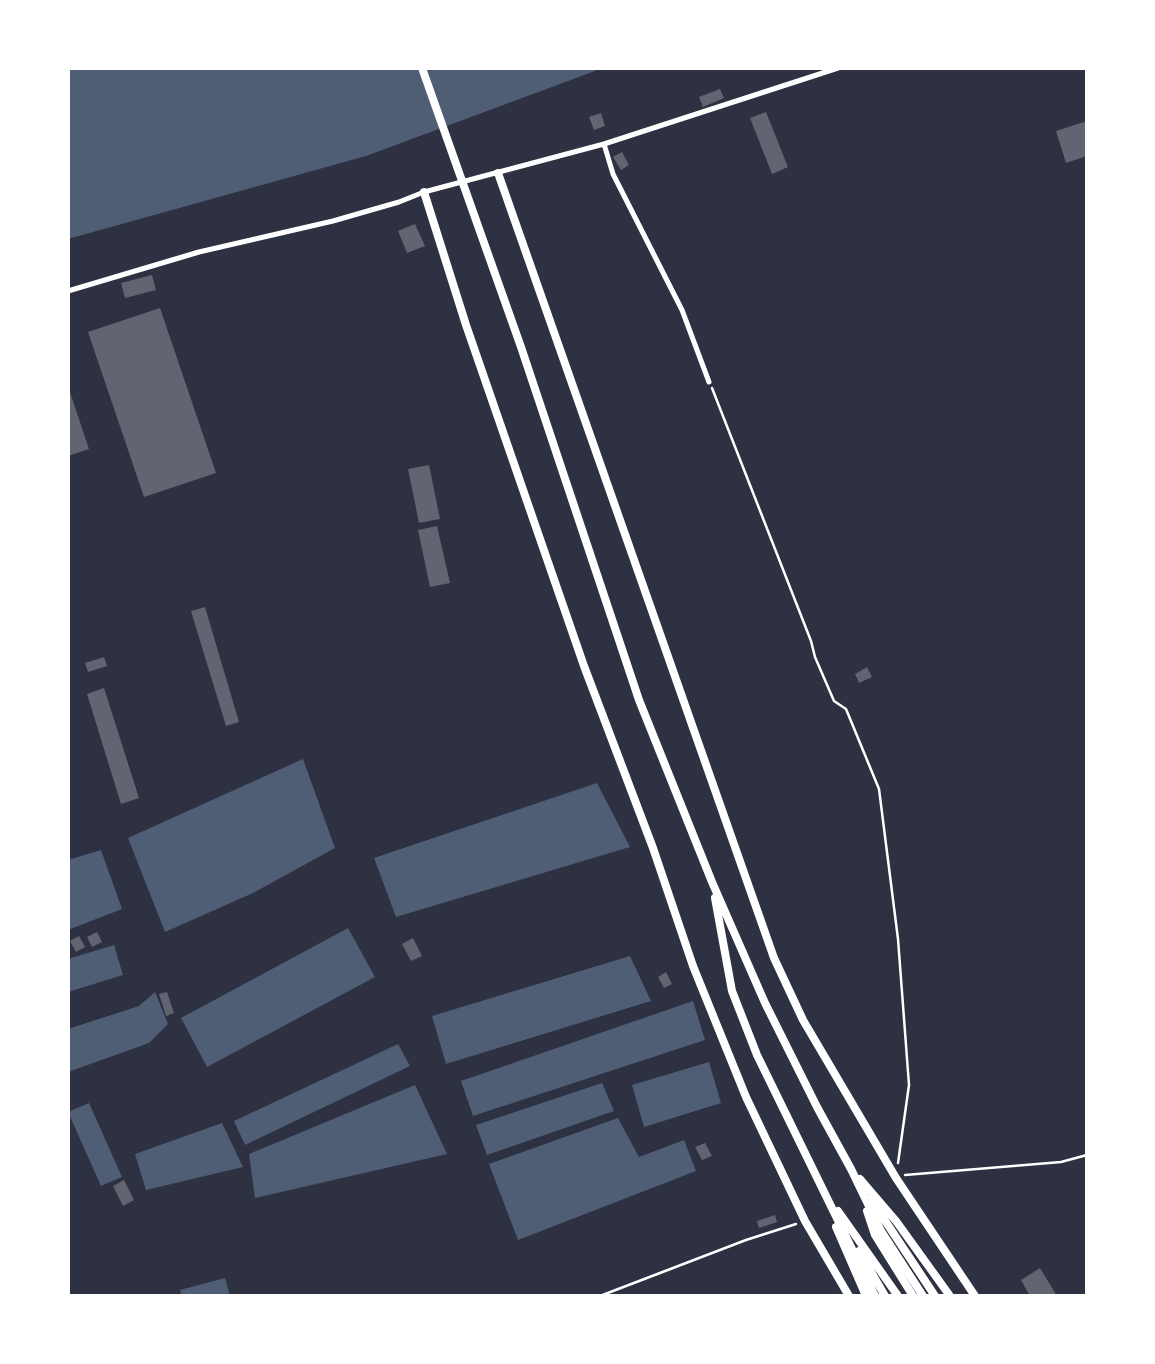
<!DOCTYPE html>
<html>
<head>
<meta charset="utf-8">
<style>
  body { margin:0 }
  #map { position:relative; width:1155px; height:1364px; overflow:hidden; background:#2d3142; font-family:Merriweather,serif }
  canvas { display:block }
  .frame { position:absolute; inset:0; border:70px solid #fff; pointer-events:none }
</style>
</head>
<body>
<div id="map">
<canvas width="1155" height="1364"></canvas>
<div class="frame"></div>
</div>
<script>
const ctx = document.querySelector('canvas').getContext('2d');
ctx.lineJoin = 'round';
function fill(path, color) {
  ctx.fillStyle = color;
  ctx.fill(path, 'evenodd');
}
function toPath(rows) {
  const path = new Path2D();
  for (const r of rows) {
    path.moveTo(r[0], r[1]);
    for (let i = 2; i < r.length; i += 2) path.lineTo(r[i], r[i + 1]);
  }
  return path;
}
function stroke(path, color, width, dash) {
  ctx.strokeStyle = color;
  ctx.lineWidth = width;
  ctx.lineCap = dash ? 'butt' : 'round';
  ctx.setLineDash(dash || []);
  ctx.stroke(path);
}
fill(toPath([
  [68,68,603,68,366,156,68,239],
  [303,759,335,848,253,893,165,932,128,838],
  [597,783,630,847,396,917,374,858],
  [101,850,122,909,68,930,68,860],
  [348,928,375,977,207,1067,181,1018],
  [114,945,123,975,68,992,68,959],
  [630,956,651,1001,446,1064,432,1016],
  [155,992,168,1024,149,1043,68,1072,68,1029,139,1006],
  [693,1001,705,1040,473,1116,461,1081],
  [398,1044,410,1066,245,1145,234,1121],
  [709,1062,721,1103,644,1127,632,1085],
  [602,1083,614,1111,487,1155,476,1125],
  [415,1085,447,1154,255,1198,249,1154],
  [89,1103,122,1177,101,1186,68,1112],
  [618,1118,639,1157,684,1140,696,1171,518,1240,489,1164],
  [222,1123,243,1167,146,1190,135,1154],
  [225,1278,230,1296,182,1296,180,1290]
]), '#4f5d75');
fill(toPath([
  [720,89,724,98,703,107,699,97],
  [766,112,788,167,772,174,750,118],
  [601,113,605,126,594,130,589,117],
  [1087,121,1087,156,1066,163,1056,131],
  [622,152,629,165,621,170,613,157],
  [415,224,425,246,407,253,398,231],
  [152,275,156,290,125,298,121,283],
  [160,308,216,473,144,497,88,332],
  [68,386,89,449,68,456],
  [429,465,440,519,419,523,408,469],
  [437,526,450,583,430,587,418,530],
  [205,607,239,722,226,726,191,611],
  [104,657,107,666,88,672,85,663],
  [867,667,872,677,859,683,855,674],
  [104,688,139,798,121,804,87,694],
  [97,932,102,942,92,947,87,937],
  [79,936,85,947,76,952,70,941],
  [413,938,422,956,411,961,402,944],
  [666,972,672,984,664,988,658,977],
  [167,992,174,1013,166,1016,159,994],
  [705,1143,712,1156,702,1160,695,1147],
  [124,1180,134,1200,123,1206,113,1186],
  [775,1215,777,1222,759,1228,757,1221],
  [1040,1268,1057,1296,1030,1296,1021,1280]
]), '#626471');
stroke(toPath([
  [712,388,811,641,815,657,834,701,846,709,879,789,898,939,909,1085,898,1163],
  [905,1175,1061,1162,1087,1155],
  [600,1296,746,1240,796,1224]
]), '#fff', 2.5);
stroke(toPath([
  [604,144,613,174,682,310,709,382],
  [68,291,199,252,333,221,399,202,424,192,604,144,838,68]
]), '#fff', 5);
stroke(toPath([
  [422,68,521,347,639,700,712,882,765,1003,817,1107,851,1169,881,1231,923,1296],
  [498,173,774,958,803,1020,896,1178,975,1296],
  [424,192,466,325,584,666,653,848,693,966,746,1097,805,1221,849,1296],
  [715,898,732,991,757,1055,875,1296],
  [860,1179,896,1221,950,1296],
  [870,1198,935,1296],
  [838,1211,898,1296],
  [867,1211,875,1235,913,1296],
  [836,1227,866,1296],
  [859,1251,885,1296]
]), '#fff', 8);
</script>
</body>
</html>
